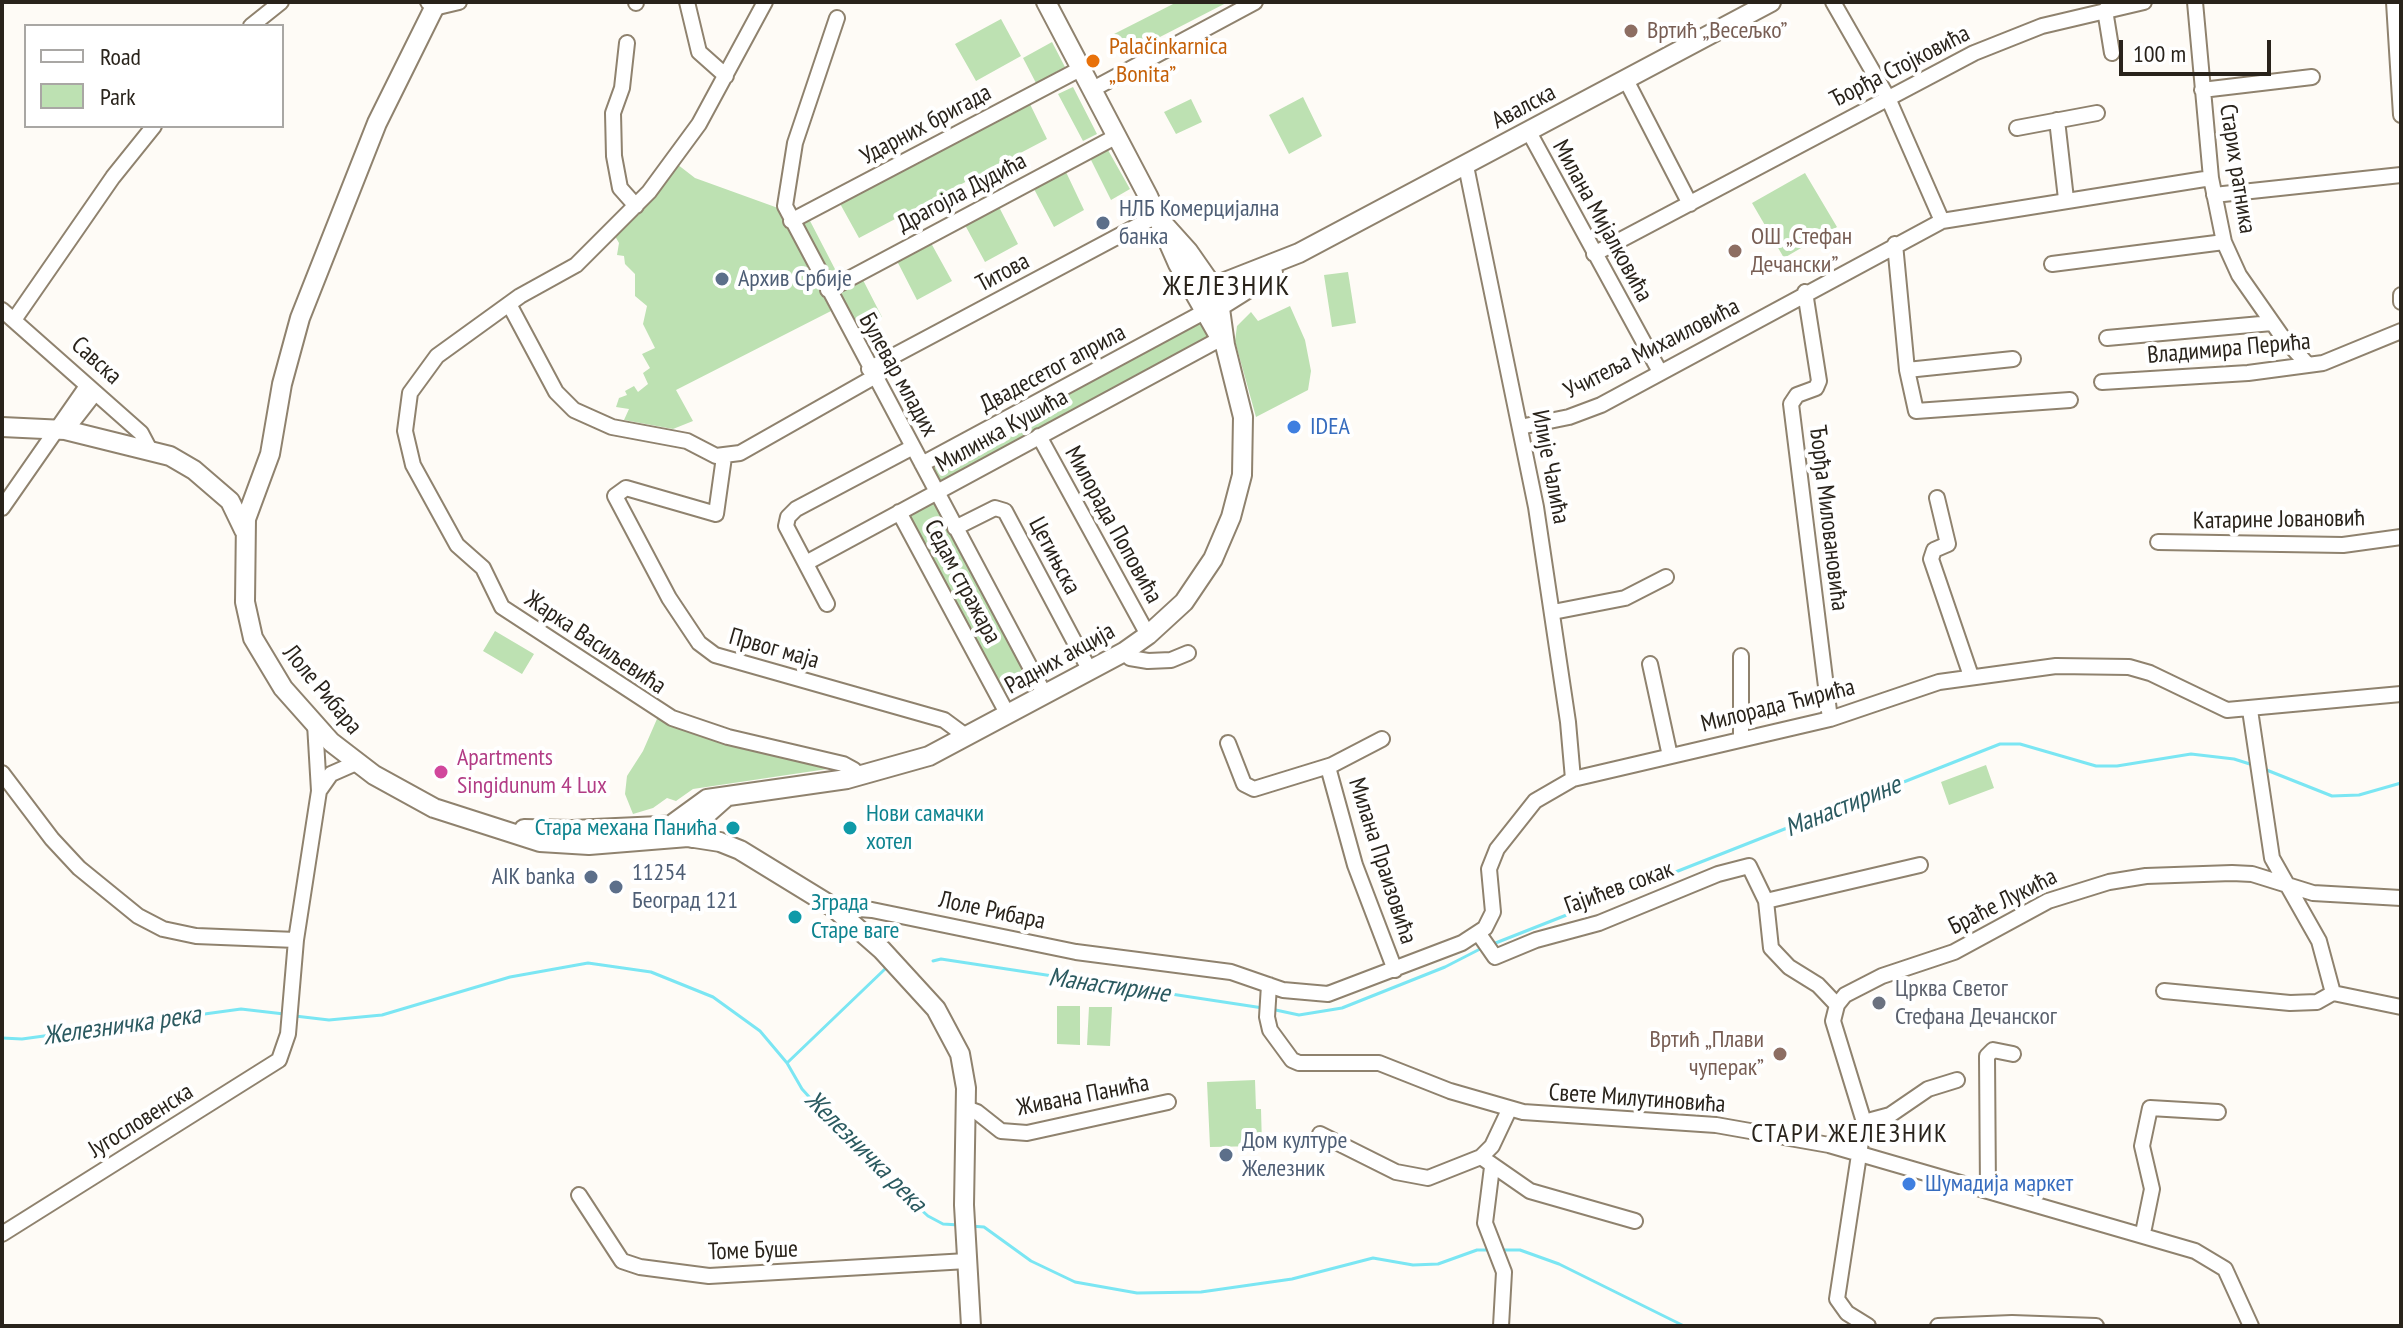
<!DOCTYPE html>
<html>
<head>
<meta charset="utf-8">
<style>
  body { margin:0 }
  #map { position:relative; width:2403px; height:1328px; overflow:hidden; background:#fefbf6; font-family:"PT Sans Narrow",sans-serif }
  canvas { display:block }
  .frame { position:absolute; inset:0; border:4px solid #29231b; pointer-events:none }
  .legend { position:absolute; left:24px; top:24px; width:260px; height:104px; box-sizing:border-box; background:#fff; border:2px solid #a9a7a4; margin:0; padding:10px 14px; list-style:none; font-size:24px; color:#29231b }
  .legend li { display:flex; align-items:center; gap:16px; height:40px }
  .legend b { width:40px; border:2px solid #a9a7a4 }
  .scale { position:absolute; left:2119px; top:40px; width:152px; height:36px; box-sizing:border-box; border:4px solid #29231b; border-top:0; padding-left:10px; font-size:24px; line-height:28px; white-space:nowrap; color:#29231b; -webkit-text-stroke:6px #fff; paint-order:stroke }
</style>
</head>
<body>
<div id="map">
<canvas width="2403" height="1328"></canvas>
<div class="frame"></div>
<ul class="legend">
<li><b style="height:10px;background:#fff"></b>Road</li>
<li><b style="height:22px;background:#bde1b2"></b>Park</li>
</ul>
<div class="scale">100 m</div>
</div>
<script>
const ctx = document.querySelector('canvas').getContext('2d');
ctx.lineJoin = 'round';
function fill(path, color) {
  ctx.fillStyle = color;
  ctx.fill(path, 'evenodd');
}
function toPath(rows) {
  const path = new Path2D();
  for (const r of rows) {
    path.moveTo(r[0], r[1]);
    for (let i = 2; i < r.length; i += 2) path.lineTo(r[i], r[i + 1]);
  }
  return path;
}
function stroke(path, color, width, dash) {
  ctx.strokeStyle = color;
  ctx.lineWidth = width;
  ctx.lineCap = dash ? 'butt' : 'round';
  ctx.setLineDash(dash || []);
  ctx.stroke(path);
}
function write(font, color, halo, rows, align = 'center') {
  ctx.font = font + ' "PT Sans Narrow",sans-serif';
  ctx.lineWidth = 8;
  ctx.setLineDash([]);
  ctx.textBaseline = 'middle';
  ctx.strokeStyle = halo;
  ctx.fillStyle = color;
  for (const [text, x, y, turn = 0] of rows) {
    ctx.save();
    ctx.translate(x, y);
    ctx.rotate((+turn || 0) * Math.PI / 180);
    ctx.textAlign = isNaN(turn) ? turn : align;
    if (halo) ctx.strokeText(text, 0, 0);
    ctx.fillText(text, 0, 0);
    ctx.restore();
  }
}
fill(toPath([
  [1177,2,1228,2,1125,55,1114,34],
  [1001,19,1021,56,976,81,955,44],
  [1052,42,1065,67,1036,83,1023,58],
  [1073,87,1097,134,1083,141,1058,94],
  [1303,97,1322,136,1289,154,1269,115],
  [1191,99,1202,122,1176,134,1164,112],
  [1028,100,1047,139,859,238,838,200],
  [1104,143,1130,189,1111,200,1087,152],
  [673,161,695,178,778,208,831,311,676,390,693,421,673,429,624,420,629,409,616,407,619,398,627,395,625,391,634,386,638,392,648,384,643,373,650,368,642,354,655,348,643,324,647,306,635,296,635,274,625,264,624,256,617,255,619,243,612,231],
  [1066,172,1084,210,1054,227,1034,189],
  [1805,173,1837,227,1784,258,1752,203],
  [999,207,1018,244,985,262,965,225],
  [808,217,837,273,825,279,796,223],
  [931,243,952,281,917,300,897,261],
  [1348,272,1356,323,1332,327,1324,275],
  [863,280,882,317,854,332,834,295],
  [1290,306,1305,340,1311,371,1308,390,1256,417,1235,341,1237,326,1251,312,1258,321],
  [1199,319,1211,340,940,486,928,465],
  [932,497,1031,676,999,693,903,514],
  [495,631,534,654,522,674,483,651],
  [660,712,834,768,693,789,676,801,667,798,653,808,633,814,625,794,627,776,643,751],
  [1986,765,1994,788,1949,805,1941,782],
  [1057,1006,1080,1006,1080,1045,1057,1044],
  [1089,1007,1112,1007,1110,1046,1087,1045],
  [1255,1080,1256,1109,1261,1109,1262,1146,1210,1147,1207,1082]
]), '#bde1b2');
stroke(toPath([
  [2264,769,2332,796,2359,795,2401,783],
  [1493,944,2000,744,2020,744,2096,766,2117,766,2191,754,2234,759,2253,765],
  [933,961,941,959,1263,1008],
  [1271,1009,1299,1015,1342,1008,1445,967,1482,948],
  [295,1016,329,1020,382,1015,510,977,588,963,651,972,713,997,760,1031,787,1063,802,1089,868,1162,928,1216,943,1224,959,1225],
  [2,1038,22,1039,241,1009,284,1014],
  [787,1063,885,969],
  [970,1226,984,1227,1031,1261,1075,1282,1137,1293,1201,1292,1292,1279,1373,1258,1413,1265,1438,1264,1477,1250,1491,1250],
  [1499,1250,1520,1250,1559,1264,1684,1326]
]), '#7be6f3', 3);
const minor = toPath([
  [428,2,438,7,459,2],
  [687,2,699,52,726,76],
  [765,2,699,124,649,192,576,265,520,296,437,356,410,393,405,431,413,465,457,545,483,568,502,607,672,718,728,737,843,764,854,770,857,777],
  [1833,2,1888,98,1942,221],
  [2195,2,2211,178,2224,242,2239,275,2281,335,2308,365],
  [2394,2,2401,115],
  [636,3,636,2],
  [2105,10,2112,53],
  [837,18,795,143,785,206,1045,695],
  [251,26,281,2],
  [627,43,622,88,613,113,614,156,620,188,636,206],
  [1626,80,1690,204],
  [1093,89,1255,2],
  [2202,90,2312,77],
  [2057,120,2066,199],
  [2017,128,2097,113],
  [1529,132,1660,372],
  [1466,166,1536,507,1568,722,1573,779],
  [2214,195,2401,175],
  [791,221,1082,68],
  [1895,244,1907,370,1916,411,2070,400],
  [1594,254,1974,53,2042,26,2144,2],
  [2052,264,2224,242],
  [828,290,1117,136],
  [1805,292,1819,381,1816,388,1797,395,1791,404,1830,719],
  [2401,295,2401,302],
  [509,304,556,392,574,410,612,427,687,441,716,456,740,453,874,377],
  [2,310,141,433,151,452],
  [14,320,113,177,154,126],
  [2107,338,2272,323],
  [869,369,1158,215],
  [1907,370,2013,359],
  [2102,382,2248,373,2323,363,2401,331],
  [1520,427,1569,417,1601,405,1942,221,2211,178],
  [58,429,74,420,95,393],
  [1039,436,1148,635],
  [724,457,716,514,626,488,615,496,669,598,699,643,715,655,944,720,967,737],
  [922,464,1204,312],
  [1937,498,1948,544,1934,550,1931,559,1971,676],
  [2,508,87,386],
  [899,512,1008,715],
  [955,528,995,508,1005,511,1090,671],
  [2158,542,2343,545,2401,537],
  [806,563,1220,339],
  [827,604,786,526,788,517,796,509,913,447],
  [1553,612,1625,598,1666,577],
  [1124,652,1130,658,1148,661,1171,660,1188,653],
  [1741,656,1741,739],
  [1650,664,1670,756],
  [2250,710,2272,858,2319,941,2333,993],
  [1228,743,1244,784,1254,789,1332,765,1382,739],
  [1328,767,1355,865,1395,970],
  [2,773,52,839,79,868,138,916,163,929,196,936,296,940],
  [319,791,331,774,356,763],
  [1766,901,1920,865],
  [833,907,872,910,1076,952,1231,972,1283,990,1328,994,1462,943,1485,928,1493,912,1489,869,1497,849,1535,801,1573,779,1830,719,1939,682,2056,666,2129,667,2150,673,2227,710,2401,694],
  [1479,934,1495,957,1536,940,1599,923,1718,874,1749,866,1766,901,1771,948,1789,967,1818,985,1837,1005],
  [1269,985,1267,1017,1270,1030,1292,1060,1299,1063,1379,1063,1450,1091,1523,1112,1716,1125,1829,1145,2195,1251,2225,1269,2251,1326],
  [2164,991,2290,1003,2317,1002,2333,993],
  [2333,993,2401,1007],
  [966,1108,977,1112,1001,1131,1027,1133,1168,1102],
  [1864,1122,1890,1115,1928,1089,1957,1080],
  [1320,1134,1396,1172,1428,1178,1481,1157,1492,1146,1509,1110],
  [1481,1157,1530,1191,1635,1221],
  [1492,1167,1485,1223,1504,1272,1501,1326],
  [1988,1191,1987,1056,1993,1050,2013,1054],
  [579,1195,622,1261,640,1267,709,1276,967,1261],
  [2143,1233,2152,1189,2142,1146,2150,1108,2218,1112],
  [2,1234,279,1060,288,1034,296,940,319,791,315,724],
  [1868,1326,1847,1313,1837,1299,1864,1122,1833,1021,1837,1005,1845,995,1882,976,1954,952,2048,901,2109,882,2146,876,2232,873,2252,874,2313,893,2401,898],
  [1938,1326,2012,1323,2096,1326]
]);
const major = toPath([
  [437,2,377,123,300,318,282,384,270,454,246,519,245,602,253,638,283,688,331,742,374,775,434,808,540,842,589,845,688,837,720,842,740,850,833,907,882,950,936,1009,960,1054,966,1088,964,1205,971,1326],
  [1046,2,1148,196,1178,264,1223,343],
  [1203,310,1210,293,1220,284,1299,253,1771,2],
  [1214,310,1273,273],
  [2,427,65,430,170,456,194,470,230,501,244,530],
  [674,823,707,799,847,779,929,756,1124,652,1148,635,1184,602,1213,559,1231,517,1242,475,1243,417,1225,345,1218,294,1188,251,1161,221],
  [524,829,572,830,682,825],
  [692,838,708,813,726,797]
]);
stroke(minor, '#8f826e', 18);
stroke(major, '#8f826e', 22);
stroke(minor, '#fff', 14);
stroke(major, '#fff', 18);
for (const [x, y, r, color] of [
  [1631,31,8,"#8d6e63"],
  [1093,61,8,"#e8710a"],
  [1103,223,8,"#5c6f8a"],
  [1735,251,8,"#8d6e63"],
  [722,279,8,"#5c6f8a"],
  [1294,427,8,"#3f7fe0"],
  [441,772,8,"#d1479c"],
  [733,828,8,"#0f9aa8"],
  [850,828,8,"#0f9aa8"],
  [591,877,8,"#5c6f8a"],
  [616,887,8,"#5c6f8a"],
  [795,917,8,"#0f9aa8"],
  [1879,1003,8,"#6b7280"],
  [1780,1054,8,"#8d6e63"],
  [1226,1155,8,"#5c6f8a"],
  [1909,1184,8,"#3f7fe0"]
]) {
  const dot = new Path2D();
  dot.arc(x, y, r, 0, 2 * Math.PI);
  ctx.fillStyle = color;
  ctx.fill(dot);
  stroke(dot, '#fff', 3);
}
write('24px', '#785e54', '#fff', [
  ["Вртић „Весељко”",1647,31],
  ["ОШ „Стефан",1751,237],
  ["Дечански”",1751,265],
  ["Вртић „Плави",1764,1040,"right"],
  ["чуперак”",1764,1068,"right"]
], 'left');
write('24px', '#c56008', '#fff', [
  ["Palačinkarnica",1109,47],
  ["„Bonita”",1109,75]
], 'left');
write('24px', '#29231b', '#fff', [
  ["Ђорђа Стојковића",1900,67,-27],
  ["Авалска",1524,107,-28],
  ["Ударних бригада",926,125,-28],
  ["Старих ратника",2237,169,81],
  ["Драгојла Дудића",962,193,-28],
  ["Милана Мијалковића",1602,221,61],
  ["Титова",1003,273,-28],
  ["Учитеља Михаиловића",1652,349,-27],
  ["Владимира Перића",2229,349,-5],
  ["Савска",96,361,42],
  ["Двадесетог априла",1053,369,-28],
  ["Булевар младих",898,375,61],
  ["Милинка Кушића",1002,431,-29],
  ["Илије Чалића",1550,467,79],
  ["Ђорђа Миловановића",1828,518,83],
  ["Катарине Јовановић",2279,520,-1],
  ["Милорада Поповића",1113,525,61],
  ["Цетињска",1054,556,62],
  ["Седам стражара",962,582,62],
  ["Жарка Васиљевића",595,643,34],
  ["Првог маја",774,649,16],
  ["Радних акција",1060,659,-29],
  ["Лоле Рибара",322,690,50],
  ["Милорада Ћирића",1778,706,-14],
  ["Милана Праизовића",1382,861,72],
  ["Гајићев сокак",1619,888,-20],
  ["Браће Лукића",2003,902,-27],
  ["Лоле Рибара",992,911,12],
  ["Живана Панића",1083,1096,-11],
  ["Свете Милутиновића",1637,1099,4],
  ["Југословенска",141,1121,-32],
  ["Томе Буше",753,1251,-2]
]);
write('24px', '#4e5e75', '#fff', [
  ["НЛБ Комерцијална",1119,209],
  ["банка",1119,237],
  ["Архив Србије",738,279],
  ["11254",632,873],
  ["Београд 121",632,901],
  ["AIK banka",575,877,"right"],
  ["Дом културе",1242,1141],
  ["Железник",1242,1169]
], 'left');
write('24px', '#366cbe', '#fff', [
  ["IDEA",1310,427],
  ["Шумадија маркет",1925,1184]
], 'left');
write('24px', '#b23c85', '#fff', [
  ["Apartments",457,758],
  ["Singidunum 4 Lux",457,786]
], 'left');
write('24px', '#0d838f', '#fff', [
  ["Нови самачки",866,814],
  ["хотел",866,842],
  ["Стара механа Панића",717,828,"right"],
  ["Зграда",811,903],
  ["Старе ваге",811,931]
], 'left');
write('24px', '#5b616d', '#fff', [
  ["Црква Светог",1895,989],
  ["Стефана Дечанског",1895,1017]
], 'left');
write('italic 26px', '#2b5a60', '#fff', [
  ["Манастирине",1843,807,-22],
  ["Манастирине",1109,986,8],
  ["Железничка река",122,1026,-8],
  ["Железничка река",865,1152,45]
]);
ctx.letterSpacing = '2px';
write('26px', '#29231b', '#fff', [
  ["СТАРИ ЖЕЛЕЗНИК",1850,1135]
]);
ctx.letterSpacing = '0px';
ctx.letterSpacing = '2px';
write('28px', '#29231b', '#fff', [
  ["ЖЕЛЕЗНИК",1227,287]
]);
ctx.letterSpacing = '0px';
</script>
</body>
</html>
